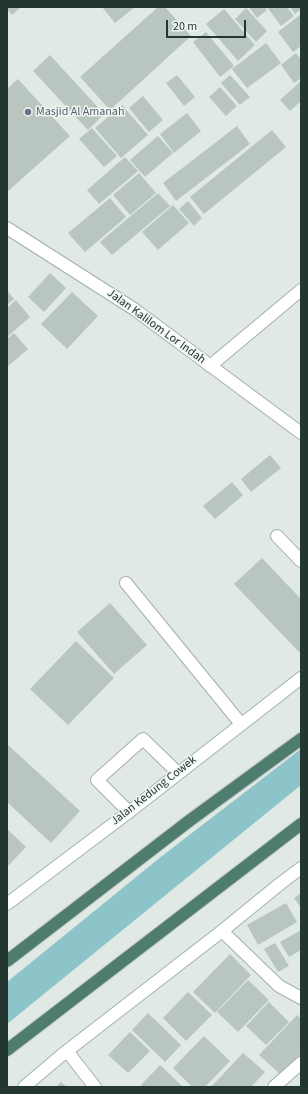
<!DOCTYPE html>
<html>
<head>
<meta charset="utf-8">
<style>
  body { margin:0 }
  #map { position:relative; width:308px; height:1094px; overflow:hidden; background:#e0e9e4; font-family:"Source Sans 3",sans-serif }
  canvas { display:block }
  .frame { position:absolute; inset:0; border:8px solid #233730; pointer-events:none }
  .scale { position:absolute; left:166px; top:20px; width:80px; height:18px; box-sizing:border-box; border:2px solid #233730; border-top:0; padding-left:5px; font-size:12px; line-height:14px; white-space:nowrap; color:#233730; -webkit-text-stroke:3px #f0f6f3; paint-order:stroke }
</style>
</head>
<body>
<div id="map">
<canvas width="308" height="1094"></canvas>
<div class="frame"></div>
<div class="scale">20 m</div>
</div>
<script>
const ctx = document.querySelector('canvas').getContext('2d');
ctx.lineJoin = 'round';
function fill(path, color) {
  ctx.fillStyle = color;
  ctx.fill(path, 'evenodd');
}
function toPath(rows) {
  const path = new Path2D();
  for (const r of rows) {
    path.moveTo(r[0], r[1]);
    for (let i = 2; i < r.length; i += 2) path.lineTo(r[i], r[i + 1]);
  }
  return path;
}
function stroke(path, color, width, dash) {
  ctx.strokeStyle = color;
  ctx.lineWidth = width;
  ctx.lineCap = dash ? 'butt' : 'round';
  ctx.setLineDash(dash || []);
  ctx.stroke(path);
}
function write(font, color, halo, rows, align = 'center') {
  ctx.font = font + ' "Source Sans 3",sans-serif';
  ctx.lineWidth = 3;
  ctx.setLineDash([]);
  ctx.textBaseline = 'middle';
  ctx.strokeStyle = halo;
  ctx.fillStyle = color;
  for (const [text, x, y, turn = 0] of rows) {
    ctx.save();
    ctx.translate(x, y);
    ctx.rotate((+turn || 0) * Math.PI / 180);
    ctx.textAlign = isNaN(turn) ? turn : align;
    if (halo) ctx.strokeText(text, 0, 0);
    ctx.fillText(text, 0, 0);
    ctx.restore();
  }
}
fill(toPath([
  [301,749,301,785,7,1024,7,982,162,856]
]), '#8dc4c9');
fill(toPath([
  [7,7,21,7,12,15,7,9],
  [102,7,135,7,115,23],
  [158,7,165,7,191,36,110,110,80,77],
  [249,7,265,7,267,10,257,18],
  [267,7,287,7,294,16,281,26],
  [290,7,301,7,301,9,295,14],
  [246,8,267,31,256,42,235,19],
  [224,9,255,45,238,61,206,24],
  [301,14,301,46,293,52,278,32],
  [206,32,234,66,220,77,193,42],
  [266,43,281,63,247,88,232,69],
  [296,53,301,60,301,78,294,83,281,65],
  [50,55,104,114,88,130,33,71],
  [177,75,195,97,184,106,166,83],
  [230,75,250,97,240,105,221,83],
  [18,79,70,136,7,192,7,89],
  [301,81,301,101,290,111,280,100],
  [220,87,237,106,226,116,209,97],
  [143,96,163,120,149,132,129,108],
  [122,105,148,135,121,158,95,128],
  [187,113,201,131,174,153,160,134],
  [237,126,250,144,176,201,163,183],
  [92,128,117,156,104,167,79,139],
  [272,130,286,147,204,214,190,197],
  [158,136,173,153,145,177,130,160],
  [125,157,138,171,99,204,87,190],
  [139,173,156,193,130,215,113,195],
  [158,193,170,206,112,255,100,242],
  [110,198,126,217,85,252,68,233],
  [188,201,202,218,194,226,179,209],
  [173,205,189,223,158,250,142,232],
  [50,273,66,288,44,312,28,297],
  [7,290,14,299,7,305],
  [72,292,98,316,67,349,41,324],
  [16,300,30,317,7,337,7,308],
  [14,333,28,349,7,367,7,339],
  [270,455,281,468,251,492,241,479],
  [232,482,243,495,215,519,203,506],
  [262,558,301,599,301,650,299,652,234,584],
  [110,603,147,645,114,674,77,632],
  [76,641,114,678,68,725,30,689],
  [7,744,80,811,51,843,7,802],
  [7,829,26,847,7,867],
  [301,893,301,908,294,898],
  [286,903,297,922,258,945,247,925],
  [301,930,301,950,289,957,280,942],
  [275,943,289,966,278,972,264,949],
  [230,954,251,975,215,1013,193,992],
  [248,980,269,1000,238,1032,217,1012],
  [188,992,212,1015,186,1041,163,1018],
  [269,1002,289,1022,266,1045,246,1026],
  [148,1013,181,1045,165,1062,132,1030],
  [297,1015,301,1019,301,1054,281,1075,259,1055],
  [130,1032,150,1051,128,1073,108,1055],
  [204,1036,230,1061,205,1087,192,1087,173,1068],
  [243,1053,265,1072,251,1087,211,1087],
  [160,1065,183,1087,143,1087,141,1085],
  [61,1082,67,1087,56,1087]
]), '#b9c6c0');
const service = toPath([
  [210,366,301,290],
  [277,536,301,561],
  [126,583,241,724],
  [129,812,97,780,143,739,178,773],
  [67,1051,95,1087]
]);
const minor = toPath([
  [7,228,134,309,301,433],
  [222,931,279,986,301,998],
  [274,1087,301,1063]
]);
const secondary = toPath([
  [7,904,129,812,301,678],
  [24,1087,63,1054,222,931,281,883,301,868]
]);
const trunk = toPath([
  [7,961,189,821,301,739],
  [7,1050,301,824]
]);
stroke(service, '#a4b0aa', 14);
stroke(minor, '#a4b0aa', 14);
stroke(secondary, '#a0b4ab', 14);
stroke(trunk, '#bdc3c1', 14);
stroke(service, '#fff', 12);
stroke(minor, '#fff', 12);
stroke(secondary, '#fff', 12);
stroke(trunk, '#4e7d6f', 12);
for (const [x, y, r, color] of [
  [28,112,4,"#6b7280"]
]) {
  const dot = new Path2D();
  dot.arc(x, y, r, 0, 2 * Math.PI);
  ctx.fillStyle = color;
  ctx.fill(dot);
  stroke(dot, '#f0f6f3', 1.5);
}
write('12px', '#5b616d', '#f0f6f3', [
  ["Masjid Al Amanah",36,112]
], 'left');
write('12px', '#233730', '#f0f6f3', [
  ["Jalan Kalilom Lor Indah",156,327,36],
  ["Jalan Kedung Cowek",154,791,-38]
]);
</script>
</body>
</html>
